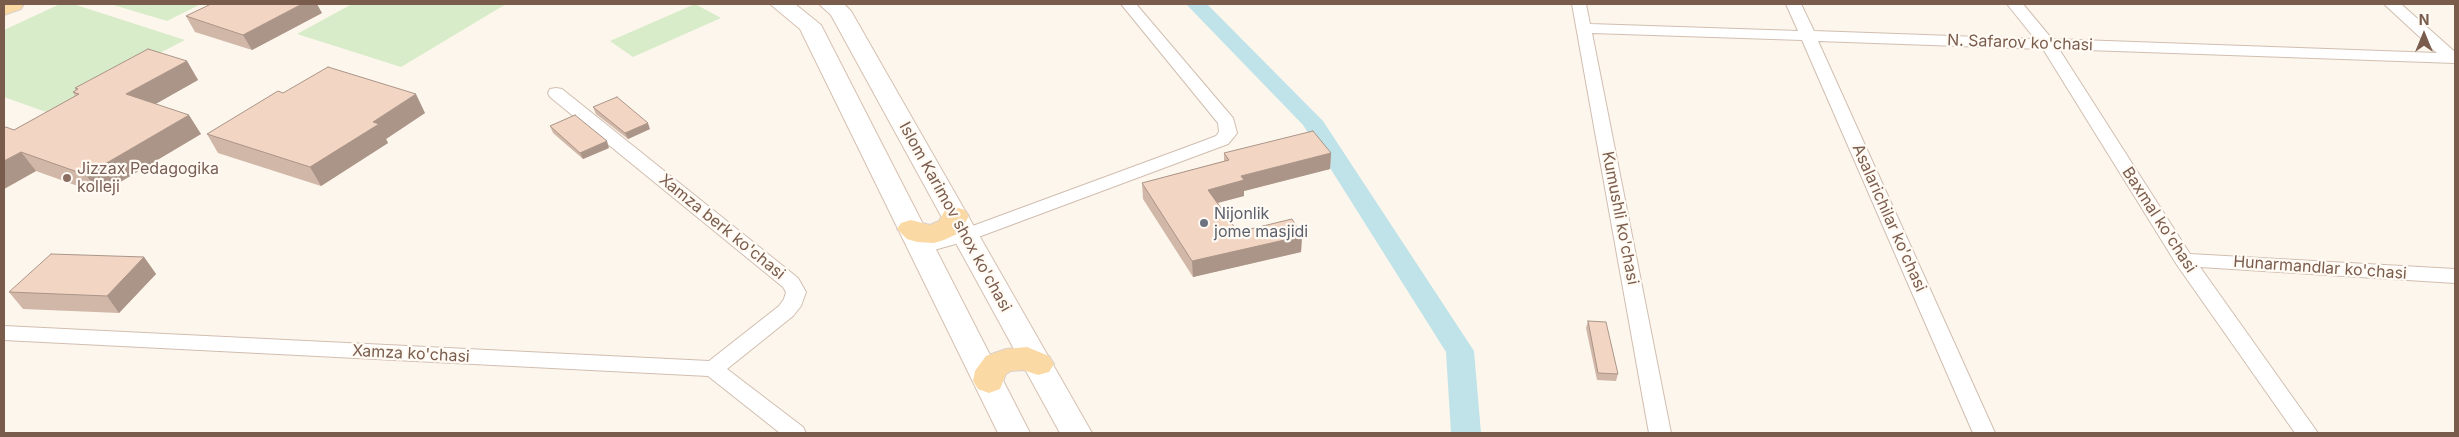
<!DOCTYPE html>
<html>
<head>
<meta charset="utf-8">
<style>
  body { margin:0 }
  #map { position:relative; width:2459px; height:437px; overflow:hidden; background:#fdf6ec; font-family:Inter,sans-serif }
  canvas { display:block }
  .frame { position:absolute; inset:0; border:5px solid #7a5c4d; pointer-events:none }
  .north { position:absolute; left:2399px; top:10px; width:50px; height:50px; -webkit-text-stroke:4px #fffaf3; paint-order:stroke; rotate:0deg; font-size:14px; font-weight:700; line-height:20px; text-align:center; color:#7a5c4d }
  .north::after { content:''; display:block; margin:auto; width:18px; height:22px; background:#7a5c4d; clip-path:polygon(50% 0,100% 100%,50% 72%,0 100%) }
</style>
</head>
<body>
<div id="map">
<canvas width="2459" height="437"></canvas>
<div class="frame"></div>
<div class="north">N</div>
</div>
<script>
const ctx = document.querySelector('canvas').getContext('2d');
ctx.lineJoin = 'round';
function fill(path, color) {
  ctx.fillStyle = color;
  ctx.fill(path, 'evenodd');
}
function toPath(rows) {
  const path = new Path2D();
  for (const r of rows) {
    path.moveTo(r[0], r[1]);
    for (let i = 2; i < r.length; i += 2) path.lineTo(r[i], r[i + 1]);
  }
  return path;
}
function stroke(path, color, width, dash) {
  ctx.strokeStyle = color;
  ctx.lineWidth = width;
  ctx.lineCap = dash ? 'butt' : 'round';
  ctx.setLineDash(dash || []);
  ctx.stroke(path);
}
function write(font, color, halo, rows, align = 'center') {
  ctx.font = font + ' Inter,sans-serif';
  ctx.lineWidth = 4.5;
  ctx.setLineDash([]);
  ctx.textBaseline = 'middle';
  ctx.strokeStyle = halo;
  ctx.fillStyle = color;
  for (const [text, x, y, turn = 0] of rows) {
    ctx.save();
    ctx.translate(x, y);
    ctx.rotate((+turn || 0) * Math.PI / 180);
    ctx.textAlign = isNaN(turn) ? turn : align;
    if (halo) ctx.strokeText(text, 0, 0);
    ctx.fillText(text, 0, 0);
    ctx.restore();
  }
}
fill(toPath([
  [60,4,73,4,185,40,46,112,4,97,4,30],
  [110,4,201,4,167,21],
  [352,4,506,4,401,67,297,34],
  [695,4,721,18,633,57,610,41]
]), '#d8ecc9');
fill(toPath([
  [1186,4,1207,4,1323,121,1474,351,1481,433,1451,433,1446,352,1303,125,1186,4]
]), '#bfe3e8');
const street = toPath([
  [1121,4,1136,4,1233,118,1237,133,1234,137,1228,144,973,239,920,254,913,252,910,248,913,244,959,231,1203,141,1216,136,1219,132,1218,123,1121,4],
  [1572,4,1586,4,1590,24,1798,31,1786,4,1801,4,1814,31,2035,39,2007,4,2023,4,2052,39,2437,53,2384,4,2401,4,2455,52,2455,63,2059,49,2190,254,2455,269,2455,283,2200,267,2318,433,2295,433,2177,265,2043,49,1818,41,1995,433,1973,433,1802,40,1592,33,1671,433,1649,433,1572,4],
  [556,88,562,89,798,278,806,292,801,306,793,316,727,369,803,427,806,433,780,433,708,376,4,340,4,326,709,361,779,306,784,299,786,292,783,287,550,97,548,93,550,89,556,88]
]);
const secondary = toPath([
  [770,4,795,4,821,25,1030,433,998,433,800,29,770,4],
  [819,4,844,4,851,11,1092,433,1060,433,831,15,819,4]
]);
const primary = toPath([
  [4,4,24,4,21,9,4,15,4,4],
  [955,207,965,210,969,216,959,233,944,240,934,243,917,242,907,239,897,229,901,223,911,220,930,225,939,221,945,210,955,207],
  [1027,347,1049,356,1054,364,1049,372,1038,375,1023,370,1011,371,1006,374,1000,389,989,393,978,389,973,381,975,371,986,356,1006,349,1027,347]
]);
stroke(street, '#d1beb0', 2);
stroke(secondary, '#d6c0b0', 2);
stroke(primary, '#dad1cd', 2);
fill(street, '#fff');
fill(secondary, '#fff');
fill(primary, '#fbd9a5');
fill(toPath([
  [322,13,252,50,195,32,186,16],
  [187,61,198,80,155,104,201,134,100,194,36,171,4,189,4,128,14,130,75,96,73,92,76,90,75,88],
  [283,93,425,113,386,139,388,143,321,186,218,153,207,134],
  [593,107,650,129,628,139,596,114],
  [550,126,609,148,583,159,553,133],
  [1224,153,1331,153,1330,169,1244,191,1244,196,1218,203,1238,232,1302,236,1301,252,1193,277,1143,199,1142,183,1224,161],
  [144,257,156,274,119,313,23,309,9,292],
  [1588,321,1618,374,1616,381,1597,380,1586,328]
]), '#d1b7a8');
fill(toPath([
  [302,4,317,4,322,13,252,50,243,35],
  [187,61,198,80,138,114,126,94],
  [416,94,425,113,386,139,388,143,321,186,310,167,373,122],
  [189,115,201,134,100,194,86,175],
  [648,123,650,129,628,139,625,133],
  [607,141,609,148,583,159,580,153],
  [21,152,36,171,4,189,4,161],
  [1331,153,1330,169,1244,191,1244,196,1209,205,1208,190,1241,176],
  [1302,236,1301,252,1193,277,1192,261],
  [144,257,156,274,119,313,107,296]
]), '#aa9588');
const building = toPath([
  [211,4,302,4,243,35,186,16,211,4],
  [148,49,187,61,126,94,189,115,86,175,21,152,4,161,4,128,6,127,14,130,79,94,73,92,78,89,75,88,148,49],
  [328,67,416,94,373,122,379,124,310,167,207,134,278,91,283,93,328,67],
  [617,97,648,123,625,133,593,107,617,97],
  [575,115,607,141,580,153,550,126,575,115],
  [1313,131,1331,153,1241,176,1244,180,1208,190,1238,232,1292,219,1302,236,1192,261,1142,183,1229,160,1224,153,1313,131],
  [51,254,144,257,107,296,9,292,51,254],
  [1588,321,1606,322,1618,374,1598,373,1588,321]
]);
fill(building, '#f3d5c3');
stroke(building, '#aa9588', 1);
for (const [x, y, r, color] of [
  [67,178,5,"#8d6e63"],
  [1204,223,5,"#6b7280"]
]) {
  const dot = new Path2D();
  dot.arc(x, y, r, 0, 2 * Math.PI);
  ctx.fillStyle = color;
  ctx.fill(dot);
  stroke(dot, '#fffaf3', 2);
}
write('16px', '#7a5c4d', '#fffaf3', [
  ["N. Safarov ko'chasi",2020,43,2],
  ["Islom Karimov shox ko'chasi",955,217,61],
  ["Kumushli ko'chasi",1620,218,79],
  ["Asalarichilar ko'chasi",1889,218,66],
  ["Baxmal ko'chasi",2159,220,57],
  ["Xamza berk ko'chasi",722,227,39],
  ["Hunarmandlar ko'chasi",2320,268,4],
  ["Xamza ko'chasi",411,354,3]
]);
write('16px', '#785e54', '#fffaf3', [
  ["Jizzax Pedagogika",77,169],
  ["kolleji",77,187]
], 'left');
write('16px', '#5b616d', '#fffaf3', [
  ["Nijonlik",1214,214],
  ["jome masjidi",1214,232]
], 'left');
</script>
</body>
</html>
